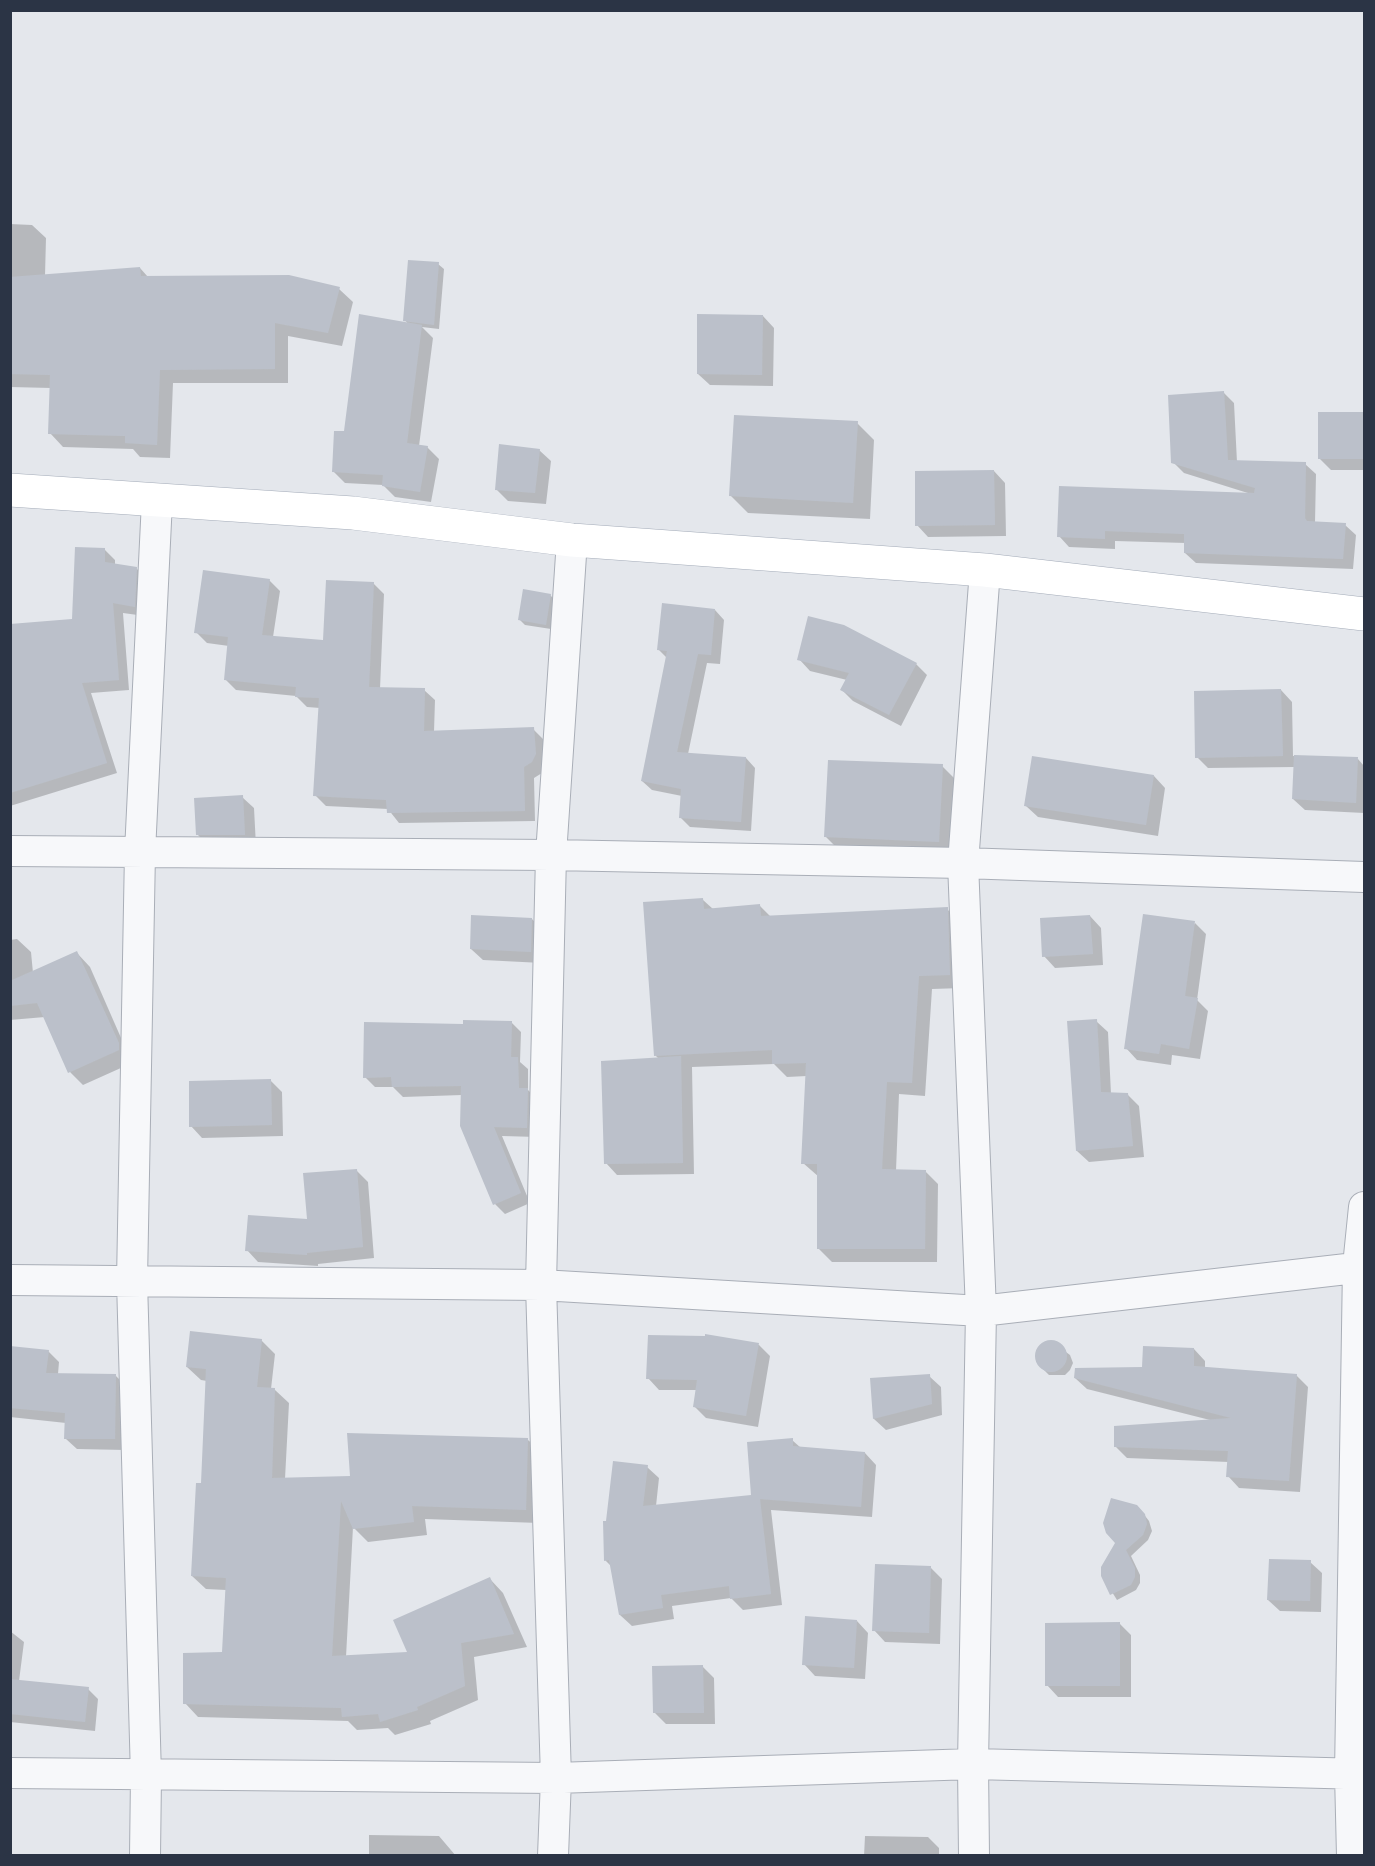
<!DOCTYPE html>
<html>
<head>
<meta charset="utf-8">
<style>
  body { margin:0 }
  #map { position:relative; width:1375px; height:1866px; overflow:hidden; background:#e4e7ec; font-family:"Sofia Sans Condensed",sans-serif }
  canvas { display:block }
  .frame { position:absolute; inset:0; border:12px solid #2b3445; pointer-events:none }
</style>
</head>
<body>
<div id="map">
<canvas width="1375" height="1866"></canvas>
<div class="frame"></div>
</div>
<script>
const ctx = document.querySelector('canvas').getContext('2d');
ctx.lineJoin = 'round';
function fill(path, color) {
  ctx.fillStyle = color;
  ctx.fill(path, 'evenodd');
}
function toPath(rows) {
  const path = new Path2D();
  for (const r of rows) {
    if (r.length === 3) {
      path.moveTo(r[0] + r[2], r[1]);
      path.arc(r[0], r[1], r[2], 0, 2 * Math.PI);
      continue;
    }
    path.moveTo(r[0], r[1]);
    for (let i = 2; i < r.length; i += 2) path.lineTo(r[i], r[i + 1]);
  }
  return path;
}
function stroke(path, color, width, dash) {
  ctx.strokeStyle = color;
  ctx.lineWidth = width;
  ctx.lineCap = dash ? 'butt' : 'round';
  ctx.setLineDash(dash || []);
  ctx.stroke(path);
}
fill(toPath([
  [10,224,32,225,46,238,45,276,140,268,148,277,339,289,353,302,342,346,288,336,288,383,173,383,170,458,140,457,133,449,63,447,50,433,51,388,10,387],
  [438,264,444,269,439,329,422,327,433,338,419,446,427,447,439,459,431,502,395,497,383,485,345,483,333,471,345,433,408,324,405,320],
  [763,316,774,328,773,386,710,385,698,374],
  [1224,393,1234,403,1237,462,1305,464,1316,474,1315,523,1345,525,1356,535,1353,569,1196,563,1185,553,1186,543,1115,541,1115,549,1069,547,1059,536,1251,494,1184,473,1173,462],
  [1364,413,1364,470,1331,470,1319,458],
  [857,423,874,440,870,519,748,513,731,496],
  [539,450,551,461,546,504,508,501,496,489],
  [994,471,1005,483,1006,536,928,537,917,525],
  [105,550,115,560,115,565,136,568,147,579,145,616,123,613,129,690,91,693,117,773,10,806,10,702,74,621],
  [269,580,280,591,273,637,325,642,373,583,384,594,380,689,424,690,435,700,434,732,533,729,544,740,542,773,534,778,535,821,399,823,388,809,326,806,315,795,320,708,307,707,296,696,236,690,225,679,229,646,207,643,196,632],
  [550,595,556,601,551,629,525,625,519,619],
  [715,610,724,620,720,664,707,663,688,754,746,758,755,768,751,831,690,827,680,817,682,796,652,790,642,781,667,658,658,649],
  [799,659,916,664,927,675,901,726,853,701,842,690,847,680,810,671],
  [1281,690,1292,702,1293,756,1358,759,1364,766,1364,813,1305,810,1293,799,1295,767,1208,768,1197,757],
  [942,766,959,783,956,859,843,854,826,837],
  [1154,776,1165,788,1158,836,1038,817,1026,806],
  [242,797,254,808,256,846,209,846,197,834],
  [703,900,713,909,760,906,771,917,947,909,960,922,963,988,932,989,925,1096,899,1094,896,1171,925,1171,938,1184,937,1262,832,1262,818,1248,819,1177,803,1163,807,1076,787,1077,774,1064,692,1067,694,1174,617,1175,606,1163,659,1059,655,1055],
  [1090,916,1101,928,1103,965,1055,968,1044,956],
  [532,919,543,931,542,963,483,960,471,949],
  [1195,923,1206,934,1197,1000,1208,1011,1200,1059,1172,1055,1171,1065,1137,1060,1126,1048],
  [17,939,31,952,33,973,77,953,90,967,132,1063,83,1085,70,1072,45,1017,10,1020,10,940],
  [1096,1021,1108,1032,1111,1094,1128,1095,1139,1106,1144,1157,1089,1162,1077,1151],
  [511,1022,521,1032,520,1062,528,1069,528,1090,538,1100,537,1137,502,1136,530,1203,505,1214,495,1204,462,1126,462,1095,403,1097,393,1087,375,1087,365,1077,464,1025],
  [270,1080,282,1092,283,1136,202,1138,191,1126],
  [356,1170,368,1182,374,1258,318,1264,318,1266,258,1262,247,1250,309,1221],
  [707,1335,759,1345,770,1356,758,1427,706,1418,694,1406,697,1390,659,1390,648,1378],
  [261,1340,275,1354,271,1389,275,1390,289,1403,285,1479,352,1478,528,1440,542,1453,539,1523,425,1519,427,1535,368,1542,353,1527,346,1657,409,1653,490,1579,503,1593,527,1647,474,1657,478,1700,430,1721,431,1724,395,1735,388,1728,357,1730,348,1721,198,1717,185,1703,223,1654,226,1590,206,1589,192,1576,202,1485,207,1381,201,1380,187,1367],
  [1051,1341,1070,1355,1073,1363,1070,1370,1065,1375,1049,1375,1037,1363,1038,1348],
  [10,1347,48,1351,59,1362,58,1374,115,1375,126,1386,125,1450,77,1449,66,1439,66,1423,10,1417],
  [1194,1349,1205,1361,1205,1369,1296,1375,1308,1387,1300,1492,1239,1488,1228,1476,1229,1462,1127,1458,1116,1447,1210,1420,1087,1389,1075,1378,1144,1369],
  [929,1376,941,1387,942,1415,886,1430,874,1419,872,1379],
  [792,1440,801,1448,865,1453,876,1465,872,1517,771,1510,782,1605,743,1610,731,1598,672,1606,674,1619,632,1626,620,1615,612,1567,605,1560,607,1522,647,1467,659,1478,656,1506,752,1496],
  [1142,1512,1149,1521,1152,1531,1148,1540,1131,1556,1140,1575,1140,1583,1136,1590,1117,1600,1102,1576],
  [1310,1562,1322,1573,1321,1612,1280,1611,1268,1600],
  [931,1568,942,1579,940,1644,885,1642,874,1630],
  [857,1621,868,1633,865,1679,815,1676,804,1664],
  [1120,1624,1131,1635,1131,1697,1058,1697,1047,1685],
  [10,1631,24,1642,19,1681,88,1689,98,1699,95,1731,10,1722],
  [703,1667,714,1678,715,1724,666,1724,655,1713],
  [369,1835,439,1836,456,1856,369,1856],
  [865,1836,928,1837,939,1848,939,1856,864,1856]
]), '#0003');
fill(toPath([
  [408,260,439,262,434,325,403,321],
  [140,267,141,276,289,275,340,287,328,333,275,323,275,369,160,370,157,445,125,443,125,436,48,434,50,375,10,374,10,277],
  [359,314,422,325,407,443,428,446,420,492,382,486,383,475,332,472,334,431,344,431],
  [697,314,763,315,762,375,697,374],
  [1224,391,1228,460,1306,462,1305,518,1307,521,1346,523,1343,559,1184,553,1184,534,1105,531,1105,539,1057,537,1059,486,1254,493,1255,488,1171,463,1168,395],
  [1318,412,1365,412,1365,459,1318,459],
  [734,415,858,421,853,503,729,496],
  [499,444,540,449,535,493,495,490],
  [994,470,995,525,915,526,915,471],
  [75,547,105,548,105,562,137,567,135,607,113,603,119,680,82,683,107,763,10,793,10,624,72,619],
  [203,570,270,579,262,635,323,640,326,580,374,582,369,687,425,688,424,731,534,727,536,754,532,762,524,767,525,811,387,813,386,800,313,796,319,698,295,697,296,687,224,680,228,637,194,633],
  [523,589,551,594,546,625,518,620],
  [662,603,715,609,711,655,698,654,677,752,746,757,741,822,679,818,681,789,641,781,667,651,657,650],
  [808,616,844,625,917,663,889,715,840,690,849,673,797,660],
  [1281,689,1283,756,1195,758,1194,691],
  [1294,755,1358,757,1356,803,1292,799],
  [1032,756,1154,775,1146,825,1024,806],
  [828,760,943,764,939,842,824,837],
  [243,795,245,835,196,835,194,798],
  [703,898,704,909,760,904,761,916,948,907,950,975,919,976,912,1083,887,1082,882,1169,926,1170,925,1249,817,1249,817,1164,801,1164,806,1063,772,1064,772,1050,654,1056,643,902],
  [1143,914,1195,921,1185,996,1198,998,1189,1049,1161,1044,1159,1054,1124,1049],
  [471,915,532,918,531,952,470,949],
  [1090,915,1093,954,1042,957,1040,918],
  [77,951,119,1043,119,1050,68,1073,37,1003,10,1006,10,981],
  [1097,1019,1101,1092,1128,1093,1133,1146,1076,1151,1067,1021],
  [463,1020,512,1021,511,1057,518,1057,519,1088,528,1088,527,1128,494,1127,521,1193,493,1205,460,1126,461,1086,392,1087,391,1077,363,1078,364,1022,463,1024],
  [681,1056,683,1163,604,1164,601,1061],
  [271,1079,272,1125,189,1127,189,1081],
  [357,1169,363,1247,307,1253,307,1255,245,1251,248,1215,307,1219,303,1173],
  [190,1331,262,1339,257,1387,275,1388,272,1478,350,1476,347,1433,528,1438,526,1510,412,1506,414,1522,353,1529,341,1501,332,1656,407,1652,393,1620,490,1577,514,1634,461,1643,465,1686,417,1707,418,1710,380,1722,378,1714,342,1717,341,1708,183,1704,183,1653,222,1652,226,1578,191,1576,196,1483,201,1483,206,1369,186,1367],
  [705,1334,759,1343,746,1416,693,1407,697,1380,646,1379,648,1335,705,1336],
  [1051,1356,16],
  [10,1346,49,1350,46,1373,116,1374,115,1439,64,1439,65,1413,10,1408],
  [1143,1346,1194,1348,1194,1366,1297,1374,1289,1481,1226,1477,1228,1451,1114,1447,1114,1426,1231,1418,1074,1378,1075,1368,1142,1367],
  [930,1374,932,1404,873,1419,870,1378],
  [793,1438,793,1446,865,1452,861,1507,760,1499,771,1594,730,1599,729,1586,661,1595,663,1608,619,1615,609,1560,604,1561,603,1521,606,1521,613,1461,648,1465,643,1506,751,1495,747,1442],
  [1111,1498,1137,1505,1145,1514,1147,1524,1143,1535,1126,1550,1135,1568,1135,1577,1131,1585,1110,1595,1101,1576,1101,1567,1115,1543,1106,1533,1103,1523],
  [1269,1559,1311,1560,1310,1601,1267,1600],
  [875,1564,931,1566,929,1633,872,1631],
  [805,1616,857,1620,854,1668,802,1665],
  [1120,1622,1120,1686,1045,1686,1045,1623],
  [703,1665,704,1713,653,1713,652,1666],
  [10,1679,89,1687,85,1722,10,1714]
]), '#bbc0ca');
const street = toPath([
  [10,851,551,855,963,863,1364,877],
  [10,1280,541,1285,981,1311,1364,1267],
  [10,1773,556,1778,973,1764,1364,1774],
  [145,1856,146,1776,132,1281,140,852,157,501],
  [553,1856,556,1778,541,1285,551,855,572,540],
  [974,1856,973,1764,981,1311,963,863,985,570],
  [1352,1856,1350,1774,1358,1266,1364,1207]
]);
const primary = toPath([
  [10,490,353,513,572,540,985,570,1364,614]
]);
stroke(street, '#a9aeb7', 32);
stroke(primary, '#a3abb8', 34);
stroke(street, '#f7f8fa', 30);
stroke(primary, '#fff', 33);
</script>
</body>
</html>
